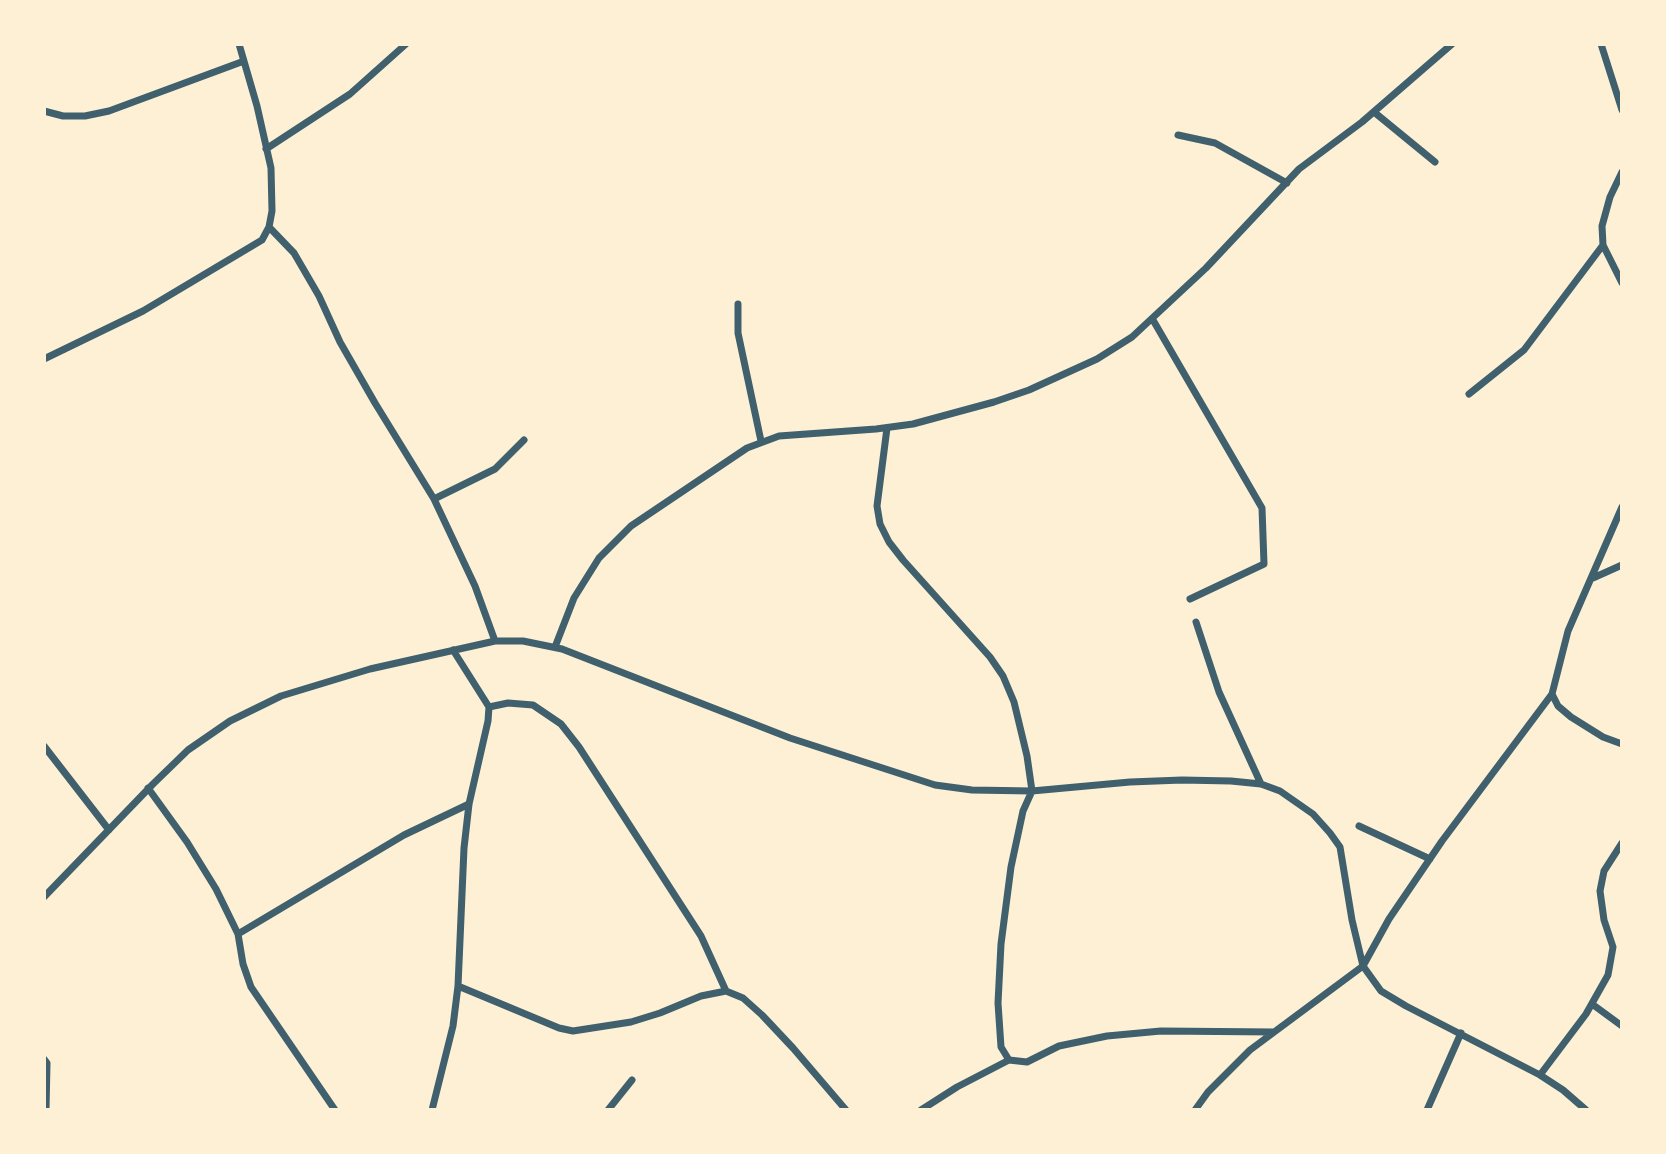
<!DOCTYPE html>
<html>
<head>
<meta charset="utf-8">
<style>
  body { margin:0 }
  #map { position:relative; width:1666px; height:1154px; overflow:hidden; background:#fdf0d5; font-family:"Archivo Narrow",sans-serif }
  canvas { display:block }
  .frame { position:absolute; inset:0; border:46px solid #fdf0d5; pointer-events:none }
</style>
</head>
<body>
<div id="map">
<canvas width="1666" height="1154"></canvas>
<div class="frame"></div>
</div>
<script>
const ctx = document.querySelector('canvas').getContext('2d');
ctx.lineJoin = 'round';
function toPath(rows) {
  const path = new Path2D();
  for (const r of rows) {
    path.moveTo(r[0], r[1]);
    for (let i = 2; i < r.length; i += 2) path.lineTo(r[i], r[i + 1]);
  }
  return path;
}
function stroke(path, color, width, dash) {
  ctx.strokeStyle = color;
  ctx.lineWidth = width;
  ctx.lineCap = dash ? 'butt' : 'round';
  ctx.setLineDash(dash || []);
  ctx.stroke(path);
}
stroke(toPath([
  [1601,44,1622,110],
  [44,111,63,116,85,116,109,111,244,61],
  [1374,112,1435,162],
  [1178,135,1215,143,1287,183],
  [266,149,350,94,406,44],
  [1622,172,1610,197,1602,226,1603,245,1622,283],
  [269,227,294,253,319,296,340,342,375,403,434,499,475,586,495,641],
  [738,304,738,333,761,441],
  [1153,320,1262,508,1264,564,1190,599],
  [44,359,143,311,262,240,269,227,272,211,271,168,257,106,239,44],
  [1469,394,1524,350,1603,245],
  [887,428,877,506,880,524,889,542,903,560,990,657,1003,676,1014,702,1027,756,1032,791,1023,811,1011,867,1001,944,998,1003,1001,1047,1009,1060,1027,1062,1059,1046,1107,1036,1161,1031,1274,1032],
  [434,499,495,469,524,440],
  [1622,507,1568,631,1552,694,1558,706,1571,717,1603,737,1622,744],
  [1593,578,1622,565],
  [1196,622,1219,692,1261,784],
  [555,647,574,598,599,558,631,526,747,448,779,436,876,429,913,424,994,402,1029,390,1097,359,1132,337,1206,268,1299,169,1362,122,1452,44],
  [489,707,508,703,533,705,561,724,579,747,701,936,726,991],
  [44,746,109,830],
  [148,788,187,842,216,889,238,934,243,964,251,987,335,1110],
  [1359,826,1430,859],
  [44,897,153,784,188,750,230,721,281,696,370,669,495,641,523,641,562,649,790,738,935,785,972,790,1032,791,1130,782,1182,780,1231,781,1261,784,1280,791,1313,814,1330,833,1340,847,1352,920,1363,966,1381,991,1406,1006,1540,1075,1563,1090,1586,1110],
  [238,934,404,835,469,804],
  [458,986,559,1028,573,1031,631,1022,660,1013,701,996,726,991,743,998,762,1015,793,1048,846,1110],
  [1592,1004,1622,1026],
  [44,1059,47,1063,46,1110],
  [1540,1075,1586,1014,1608,975,1613,947,1604,920,1600,891,1604,871,1622,843],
  [432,1110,453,1026,458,986,464,848,469,804,488,721,489,707,453,650],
  [608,1110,632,1080],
  [921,1110,957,1087,1009,1060],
  [1195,1110,1208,1092,1250,1050,1363,966,1389,919,1442,841,1552,694],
  [1427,1110,1461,1033]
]), '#3f606c', 7);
</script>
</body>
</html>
